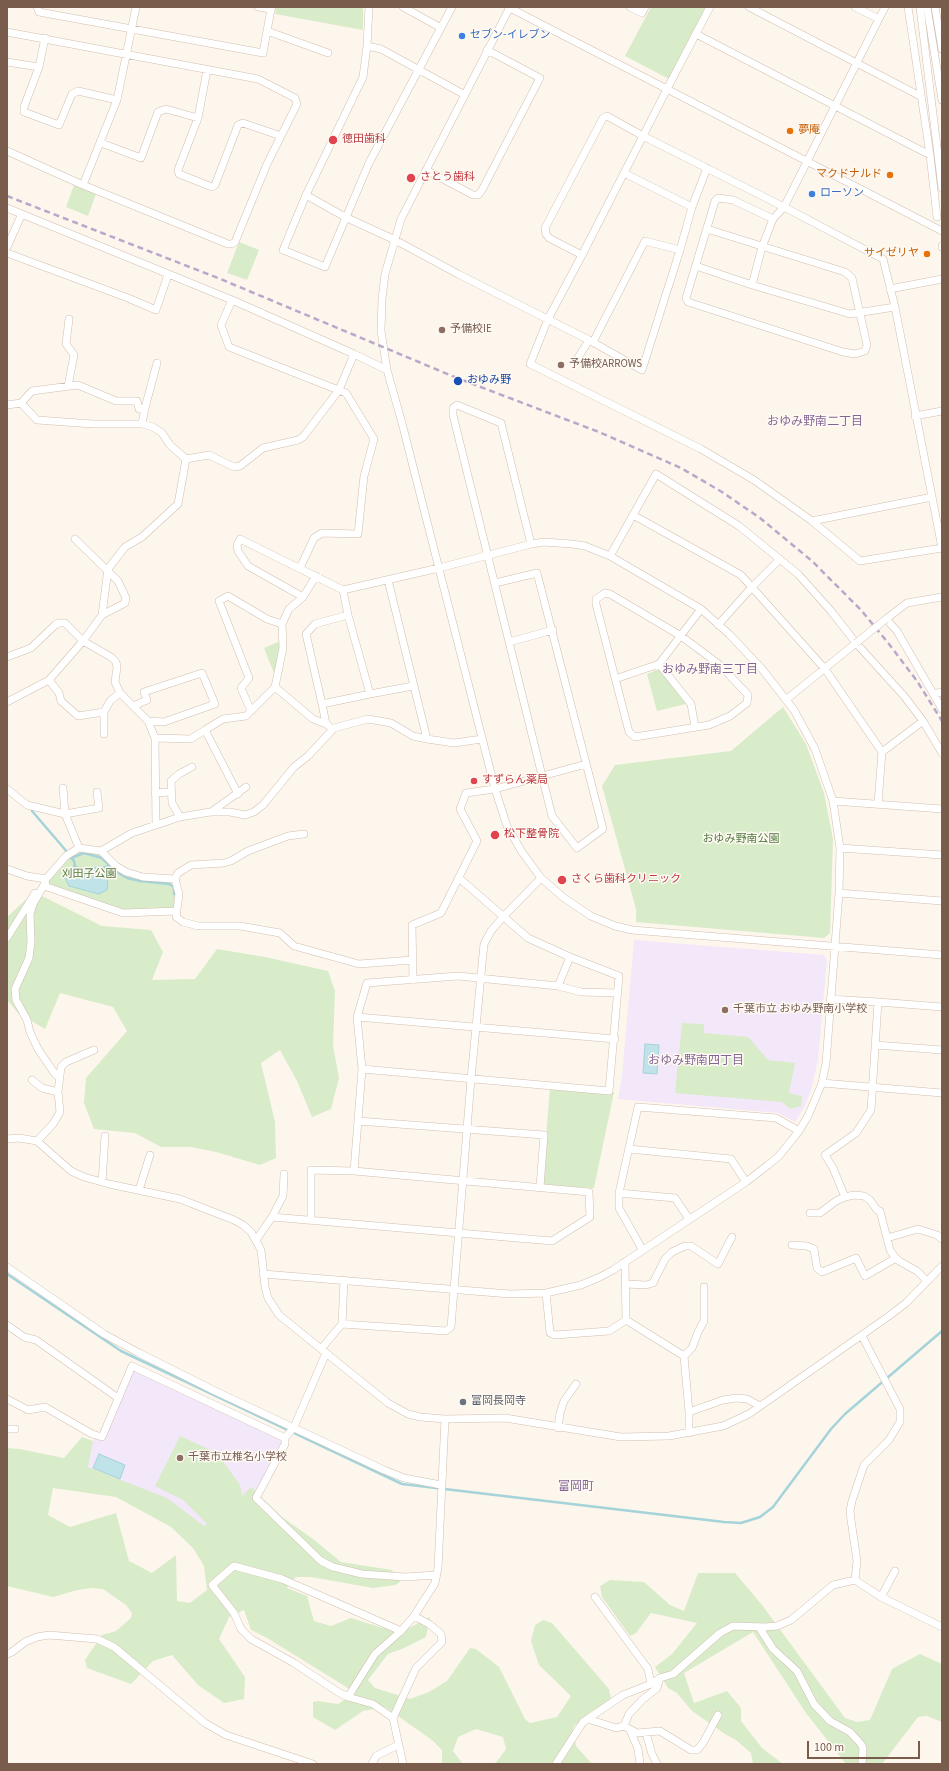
<!DOCTYPE html>
<html>
<head>
<meta charset="utf-8">
<style>
  body { margin:0 }
  #map { position:relative; width:949px; height:1771px; overflow:hidden; background:#fdf6ec; font-family:"Source Sans 3",sans-serif }
  canvas { display:block }
  .frame { position:absolute; inset:0; border:8px solid #7a5c4d; pointer-events:none }
  .scale { position:absolute; left:807px; top:1741px; width:113px; height:18px; box-sizing:border-box; border:2px solid #7a5c4d; border-top:0; padding-left:5px; font-size:12px; line-height:14px; white-space:nowrap; color:#7a5c4d; -webkit-text-stroke:3px #fffaf3; paint-order:stroke }
</style>
</head>
<body>
<div id="map">
<canvas width="949" height="1771"></canvas>
<div class="frame"></div>
<div class="scale">100 m</div>
</div>
<script>
const ctx = document.querySelector('canvas').getContext('2d');
ctx.lineJoin = 'round';
function fill(path, color) {
  ctx.fillStyle = color;
  ctx.fill(path, 'evenodd');
}
function toPath(rows) {
  const path = new Path2D();
  for (const r of rows) {
    path.moveTo(r[0], r[1]);
    for (let i = 2; i < r.length; i += 2) path.lineTo(r[i], r[i + 1]);
  }
  return path;
}
function stroke(path, color, width, dash) {
  ctx.strokeStyle = color;
  ctx.lineWidth = width;
  ctx.lineCap = dash ? 'butt' : 'round';
  ctx.setLineDash(dash || []);
  ctx.stroke(path);
}
function write(font, color, halo, rows, align = 'center') {
  ctx.font = font + ' "Source Sans 3","Noto Sans JP",sans-serif';
  ctx.lineWidth = 3;
  ctx.setLineDash([]);
  ctx.textBaseline = 'middle';
  ctx.strokeStyle = halo;
  ctx.fillStyle = color;
  for (const [text, x, y, turn = 0] of rows) {
    ctx.save();
    ctx.translate(x, y);
    ctx.rotate((+turn || 0) * Math.PI / 180);
    ctx.textAlign = isNaN(turn) ? turn : align;
    if (halo) ctx.strokeText(text, 0, 0);
    ctx.fillText(text, 0, 0);
    ctx.restore();
  }
}
fill(toPath([
  [634,940,824,955,827,960,818,1060,811,1090,804,1108,795,1122,778,1113,618,1099,622,1076],
  [132,1370,136,1370,283,1439,283,1444,223,1550,78,1472,95,1437,102,1440]
]), '#f3e8fa');
fill(toPath([
  [276,7,363,7,363,30,275,14],
  [651,7,707,7,669,79,625,56],
  [74,185,96,194,88,216,66,207],
  [239,242,259,250,247,280,227,273],
  [280,641,280,649,275,676,264,648],
  [659,669,686,704,657,711,647,674],
  [783,707,806,744,824,793,833,839,830,933,824,938,636,922,636,909,602,786,615,765,731,751],
  [83,850,104,856,116,869,173,883,176,890,174,909,123,911,49,885,49,881,71,855],
  [34,892,102,926,151,930,163,952,152,980,195,979,217,949,265,957,328,971,335,991,333,1045,339,1078,331,1109,312,1117,297,1081,280,1050,261,1063,275,1122,276,1158,260,1165,216,1152,191,1147,161,1147,135,1133,94,1129,84,1103,86,1078,127,1031,113,1007,60,993,45,1029,18,1013,7,1000,7,917],
  [682,1023,704,1024,704,1033,748,1037,768,1060,795,1063,789,1093,802,1096,801,1106,790,1109,782,1102,675,1093],
  [550,1088,614,1092,594,1188,542,1185],
  [180,1436,217,1453,240,1485,242,1496,251,1487,282,1517,313,1539,341,1562,392,1570,400,1582,395,1585,373,1588,311,1577,296,1577,287,1588,307,1596,314,1621,331,1626,351,1618,383,1628,411,1627,430,1617,426,1637,402,1649,388,1654,368,1680,375,1688,410,1699,429,1692,447,1681,470,1648,476,1649,499,1667,525,1719,530,1723,557,1717,571,1696,539,1665,531,1641,535,1625,543,1620,552,1623,609,1689,611,1699,575,1725,573,1728,576,1746,592,1764,495,1764,506,1749,503,1737,476,1729,458,1737,453,1751,463,1764,442,1764,442,1750,432,1740,385,1707,363,1711,335,1730,313,1717,313,1702,318,1701,338,1704,356,1693,267,1638,251,1630,244,1610,229,1617,219,1639,245,1677,244,1699,224,1703,198,1685,172,1655,153,1661,131,1684,87,1668,85,1660,102,1635,116,1631,131,1618,132,1613,126,1605,103,1589,91,1588,77,1590,53,1597,7,1586,7,1448,19,1449,64,1458,82,1437,93,1441,88,1467,167,1498,204,1526,207,1524,183,1500,155,1486],
  [53,1488,116,1497,171,1527,193,1548,204,1566,207,1590,190,1603,177,1601,176,1555,152,1573,129,1561,116,1513,70,1527,48,1515],
  [698,1573,735,1573,762,1605,845,1718,857,1722,870,1720,892,1669,920,1654,942,1664,942,1722,927,1716,918,1717,882,1764,846,1764,806,1713,753,1632,684,1673,694,1703,727,1691,741,1708,741,1721,762,1748,783,1764,753,1764,751,1753,736,1740,725,1734,692,1711,677,1693,668,1688,655,1667,672,1654,697,1623,651,1613,636,1633,630,1636,602,1597,600,1586,610,1580,644,1582,670,1605,684,1611]
]), '#d8ecc9');
const water = toPath([
  [74,866,85,869,99,867,104,869,106,873,106,878,108,882,107,890,99,894,69,886,66,880,66,876,74,866],
  [645,1044,659,1045,657,1074,643,1073,645,1044],
  [99,1454,125,1465,120,1479,93,1468,99,1454]
]);
fill(water, '#bfe3e8');
stroke(water, '#a5d3da', 1);
stroke(toPath([
  [32,811,68,853,74,861,75,866],
  [71,858,84,853,102,858,115,871,127,878,140,881,169,884,174,887,174,894],
  [102,868,109,866],
  [7,1274,121,1351,402,1484,724,1522,741,1523,760,1517,773,1507,831,1429,845,1414,942,1331]
]), '#a5d3da', 2.5);
const minor = toPath([
  [37,7,39,12,263,53,271,9],
  [258,7,271,9,272,7],
  [369,7,367,46,363,77,306,195,283,250,325,267,369,163,452,7],
  [403,7,441,28],
  [508,7,942,231],
  [510,7,401,219,385,274,382,299,381,331,387,370,402,423,495,789,507,826,522,852,541,878,564,898,591,916,615,926,632,930,942,955],
  [630,7,642,13,645,7],
  [749,7,920,96],
  [855,7,879,19],
  [908,7,930,155,937,217],
  [920,7,942,188],
  [927,7,942,100],
  [935,7,942,49],
  [267,31,328,53],
  [7,32,258,79,295,98,297,104,267,164,235,242,232,244,228,244,83,185,7,151],
  [696,34,930,155],
  [45,38,39,67,24,107,24,112,59,125,72,94,78,91,117,100],
  [367,46,381,49,465,95],
  [7,62,39,67],
  [198,118,178,170,179,174,212,187,215,185,238,125,243,123,281,136],
  [101,143,141,158,158,112,166,109,198,118,207,70],
  [426,170,473,195,478,195,482,190,540,78,487,50],
  [624,173,692,207],
  [83,185,117,100,136,7],
  [306,195,345,217,395,240,458,274,589,340,642,370,680,250,692,207,707,168],
  [7,208,232,300,354,354,387,370],
  [707,229,845,272,852,278,867,345,865,351,855,354,843,352,688,302,686,298,715,201,718,198,733,200,773,219],
  [942,246,942,247],
  [7,247,21,216],
  [7,253,128,298,156,310,168,275],
  [582,255,549,238,546,234,545,228,603,118,607,116,643,136,784,207,883,259,895,307,942,548,860,561,812,521,754,480,701,449,530,364,548,319,582,255,624,173,643,136,667,89,710,7],
  [696,266,752,285,762,247,773,219,784,207,885,7],
  [752,285,850,314,895,307],
  [890,289,942,279],
  [232,300,221,325,229,347,346,393,374,439,364,476,358,534,322,533,314,538,300,568],
  [593,342,645,241,680,250],
  [576,361,589,340],
  [68,386,74,355,66,344,69,319],
  [21,403,32,391,78,385,116,401,137,401,139,409,145,408],
  [7,405,21,403,37,420,93,424,142,424,153,427,162,433,170,445,186,459],
  [915,416,942,411],
  [142,424,145,408,157,363],
  [633,515,741,575,825,669,882,752],
  [812,521,932,497],
  [75,539,118,581,126,598,125,603,102,615],
  [610,556,656,474,739,526,798,574,831,611,856,643,904,696,923,721,942,753],
  [316,576,303,597,289,609,282,624,283,648,275,687,313,719,326,724],
  [388,580,427,739],
  [495,583,537,573,603,829,577,848,552,816,453,415,453,408,457,405,501,423,531,544],
  [605,593,610,594,681,636,720,665,748,695,747,703,730,716,709,725,635,737,629,732,596,604,596,599,605,593],
  [303,597,248,566,238,551,237,545,240,539,343,590],
  [942,597,907,603,886,619,897,631,942,709],
  [718,625,752,587,780,559],
  [509,642,553,630],
  [7,657,31,648,55,625,59,623,65,623,83,641,111,657,116,662,117,667,115,682,120,693,148,721,155,738,156,824],
  [615,679,659,664],
  [49,680,59,693,61,701,78,716,104,712],
  [933,694,942,692],
  [787,699,856,643],
  [7,702,49,680,83,641,102,615,108,569,125,547,142,537,178,504,186,459,209,455,234,467,240,466,263,448,298,440,303,437,339,390,354,354],
  [322,704,306,634,315,624,348,615],
  [133,706,147,700,144,692,202,673,215,704,164,722,148,721],
  [251,711,241,688,249,678,219,601,228,596,267,619,282,624],
  [329,726,326,724,322,704,370,694],
  [695,727,691,704,659,664,701,609],
  [205,730,223,719,246,716,275,687],
  [104,734,104,712,110,701,120,693],
  [155,738,191,739,205,730,238,794],
  [63,788,65,814,79,848],
  [7,789,27,805,65,814,99,808,97,792],
  [155,793,171,792],
  [833,801,942,809],
  [878,804,882,752,923,721],
  [211,812,246,787],
  [180,817,172,803,171,781,179,774,192,767],
  [840,848,942,855],
  [101,851,116,866,126,872,143,877,175,879,179,894,176,917,183,922,198,926,240,926,280,933,294,946,359,964,413,960],
  [7,869,27,876,46,879],
  [175,879,178,873,191,865,224,863,231,861,248,851,288,836,304,834],
  [45,883,33,904,30,914,31,942,29,958,15,989,16,1000,27,1020,30,1032,38,1049,55,1074,58,1076],
  [839,893,942,901],
  [177,911,123,913,47,887,45,883,46,879,66,856,79,848,101,851,132,833,180,817,210,812,230,812,245,815,254,812,263,805,294,767,308,756,334,728,368,719,391,723,413,736,427,739,454,743,482,739],
  [7,938,35,893],
  [413,980,412,925,441,913,477,841,460,809,466,793,495,789,586,764],
  [558,986,570,957],
  [878,1002,942,1007],
  [357,1017,615,1039],
  [875,1045,942,1050],
  [362,1069,609,1091,619,976,570,957,528,938,459,878],
  [32,1080,42,1088,58,1092],
  [822,1083,942,1093],
  [358,1121,544,1135,540,1187],
  [7,1139,19,1138,37,1141,71,1171,84,1177,109,1184,180,1199,234,1220,243,1225,251,1232,261,1250,265,1287,268,1298,279,1315,388,1403,408,1414,420,1417,445,1419,505,1418,621,1437,669,1436,723,1426,749,1414,889,1316,906,1303,942,1266],
  [37,1141,53,1124,60,1112,58,1092,61,1067,66,1062,94,1050],
  [629,1149,731,1159,746,1182],
  [354,1171,362,1069,357,1017,367,983,458,976,558,986,581,992,618,993],
  [102,1182,105,1136],
  [139,1190,150,1155],
  [619,1193,675,1198,689,1219],
  [845,1197,854,1195,864,1196,870,1200,877,1210,880,1211,890,1250,894,1256,899,1261,917,1271,927,1281],
  [810,1213,820,1213,836,1201,845,1197,833,1168,825,1155,856,1133,871,1110,878,1002,830,999],
  [272,1217,283,1196,284,1174],
  [887,1238,918,1229,937,1235,942,1239],
  [256,1240,272,1217,552,1241,590,1217,589,1192,354,1171,311,1170,311,1220],
  [792,1245,807,1246,814,1249,817,1268,822,1272,856,1258,865,1276,896,1258],
  [642,1249,619,1208,619,1193,638,1107,776,1118,799,1131],
  [7,1267,104,1334,139,1353,215,1391,384,1470,404,1478,441,1485],
  [263,1274,510,1294,546,1293,581,1285,600,1277,613,1270,746,1182,768,1165,779,1156,799,1131,808,1116,822,1083,826,1063,839,893,840,848,833,801,815,749,794,710,762,669,729,634,701,609,610,556,585,546,572,544,544,542,531,544,439,568,343,590,348,615,370,694,413,686],
  [626,1284,646,1285,653,1283,665,1259,672,1252,685,1246,691,1246,718,1264,732,1237],
  [546,1293,550,1333,555,1335,609,1331,626,1320,625,1262],
  [626,1320,684,1356],
  [342,1324,446,1331,451,1327,471,1079,484,944,491,931,503,917,541,878],
  [7,1325,24,1337,36,1340,118,1398],
  [321,1349,342,1324,344,1280],
  [684,1356,689,1412,689,1433],
  [684,1356,692,1348,698,1332,704,1321,704,1287],
  [7,1399,28,1410,45,1407,92,1434,102,1437,132,1366,285,1438,285,1444,256,1498,321,1561,333,1567,362,1574,405,1577,436,1575],
  [689,1412,723,1400,736,1398,747,1399,760,1406],
  [558,1428,560,1413,564,1401,576,1384],
  [7,1429,15,1429],
  [285,1438,294,1427,326,1353],
  [855,1580,857,1561,851,1520,850,1511,852,1501,864,1465,889,1440,900,1422,900,1409,862,1336],
  [595,1597,648,1669,651,1684],
  [881,1597,895,1571],
  [759,1627,773,1649,797,1671,814,1704,830,1721,850,1732,861,1744,863,1748,862,1764],
  [7,1654,12,1652,25,1642,37,1637,49,1635,97,1639,114,1647,205,1723,226,1735,313,1764],
  [348,1697,375,1654,401,1631,414,1616,435,1583,438,1568,445,1419],
  [393,1718,373,1704,348,1697,338,1692,294,1663,251,1639,241,1629,234,1613,212,1585,234,1566,282,1579,401,1631],
  [588,1719,616,1728,624,1726,637,1733,660,1731,691,1750,697,1750,703,1743,718,1715],
  [624,1726,629,1714,642,1700,657,1688,660,1678],
  [630,1730,638,1749,640,1764],
  [646,1733,652,1754,657,1764],
  [372,1764,376,1756,398,1745],
  [403,1764,393,1718,416,1668,442,1642,441,1634,429,1624,414,1616],
  [556,1764,583,1722,623,1695,651,1684,660,1678,673,1674,720,1633,733,1626,765,1627,777,1626,791,1620,833,1585,855,1580,881,1597,942,1627]
]);
stroke(minor, '#d1beb0', 8);
stroke(minor, '#fff', 7);
stroke(toPath([
  [7,196,218,278,457,378,599,432,681,468,722,492,760,518,812,561,861,610,889,644,917,681,942,721]
]), '#b9a8c9', 2.5, [6, 4]);
const minorBridge = toPath([
  [856,643,886,619]
]);
stroke(minorBridge, '#d1beb0', 8, []);
stroke(minorBridge, '#fff', 7);
for (const [x, y, r, color] of [
  [462,36,4,"#3f7fe0"],
  [790,131,4,"#e8710a"],
  [333,140,5,"#e0444e"],
  [890,175,4,"#e8710a"],
  [411,178,5,"#e0444e"],
  [812,194,4,"#3f7fe0"],
  [927,254,4,"#e8710a"],
  [442,330,4,"#8d6e63"],
  [561,365,4,"#8d6e63"],
  [458,381,5,"#1a4fb4"],
  [474,781,4,"#e0444e"],
  [495,835,5,"#e0444e"],
  [562,880,5,"#e0444e"],
  [725,1010,4,"#8d6e63"],
  [463,1402,4,"#6b7280"],
  [180,1458,4,"#8d6e63"]
]) {
  const dot = new Path2D();
  dot.arc(x, y, r, 0, 2 * Math.PI);
  ctx.fillStyle = color;
  ctx.fill(dot);
  stroke(dot, '#fffaf3', 1.5);
}
write('11px', '#366cbe', '#fffaf3', [
  ["セブン-イレブン",470,36],
  ["ローソン",820,194]
], 'left');
write('11px', '#c56008', '#fffaf3', [
  ["夢庵",798,131,"left"],
  ["マクドナルド",882,175],
  ["サイゼリヤ",919,254]
], 'right');
write('11px', '#be3a42', '#fffaf3', [
  ["徳田歯科",342,140],
  ["さとう歯科",420,178],
  ["すずらん薬局",482,781],
  ["松下整骨院",504,835],
  ["さくら歯科クリニック",571,880]
], 'left');
write('11px', '#785e54', '#fffaf3', [
  ["予備校IE",450,330],
  ["予備校ARROWS",569,365],
  ["千葉市立 おゆみ野南小学校",733,1010],
  ["千葉市立椎名小学校",188,1458]
], 'left');
write('11px', '#164399', '#fffaf3', [
  ["おゆみ野",467,381]
], 'left');
write('11px', '#537a41', '#fffaf3', [
  ["おゆみ野南公園",741,840],
  ["刈田子公園",89,875]
]);
write('11px', '#5b616d', '#fffaf3', [
  ["富岡長岡寺",471,1402]
], 'left');
write('12px', '#846695', '#fffaf3', [
  ["おゆみ野南二丁目",815,422],
  ["おゆみ野南三丁目",710,670],
  ["おゆみ野南四丁目",696,1061],
  ["富岡町",576,1487]
]);
</script>
</body>
</html>
